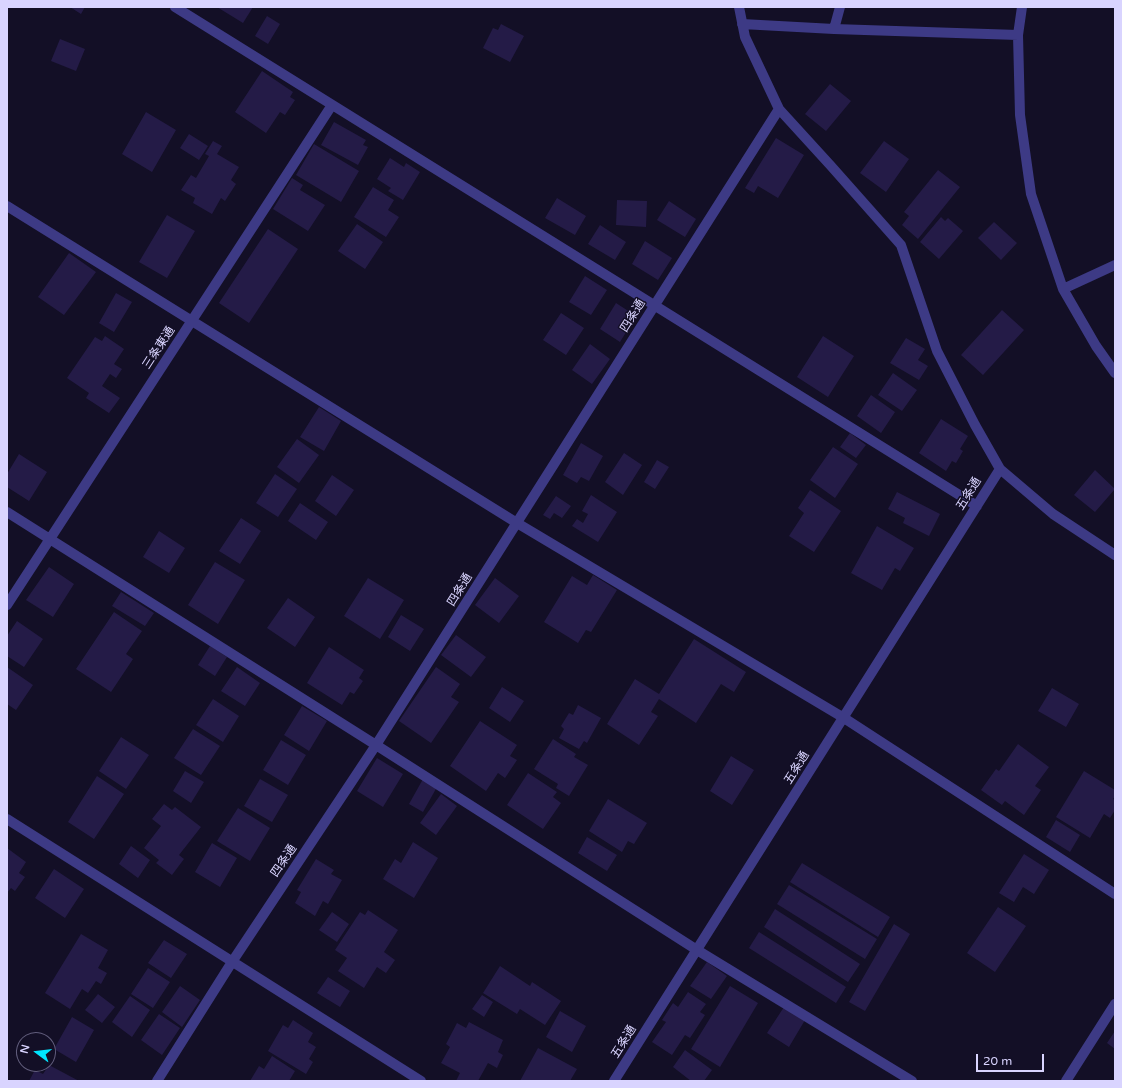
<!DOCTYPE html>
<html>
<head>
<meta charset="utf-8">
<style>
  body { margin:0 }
  #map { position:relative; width:1122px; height:1088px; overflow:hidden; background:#130f26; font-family:"Varela Round",sans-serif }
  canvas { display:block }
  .frame { position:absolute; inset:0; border:8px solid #d9d4ff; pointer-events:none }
  .north { position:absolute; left:16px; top:1032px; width:40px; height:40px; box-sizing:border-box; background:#130f26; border:1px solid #625e7d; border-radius:50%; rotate:285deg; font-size:11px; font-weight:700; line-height:16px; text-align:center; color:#d9d4ff }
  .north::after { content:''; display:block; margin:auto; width:14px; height:18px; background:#00e5ff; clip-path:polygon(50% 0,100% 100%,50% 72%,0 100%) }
  .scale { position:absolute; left:976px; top:1054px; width:68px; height:18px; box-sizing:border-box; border:2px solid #d9d4ff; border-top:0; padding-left:5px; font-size:12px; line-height:14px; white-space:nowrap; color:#d9d4ff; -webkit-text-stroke:3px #130f26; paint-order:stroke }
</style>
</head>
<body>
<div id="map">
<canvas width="1122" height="1088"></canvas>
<div class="frame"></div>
<div class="north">N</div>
<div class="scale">20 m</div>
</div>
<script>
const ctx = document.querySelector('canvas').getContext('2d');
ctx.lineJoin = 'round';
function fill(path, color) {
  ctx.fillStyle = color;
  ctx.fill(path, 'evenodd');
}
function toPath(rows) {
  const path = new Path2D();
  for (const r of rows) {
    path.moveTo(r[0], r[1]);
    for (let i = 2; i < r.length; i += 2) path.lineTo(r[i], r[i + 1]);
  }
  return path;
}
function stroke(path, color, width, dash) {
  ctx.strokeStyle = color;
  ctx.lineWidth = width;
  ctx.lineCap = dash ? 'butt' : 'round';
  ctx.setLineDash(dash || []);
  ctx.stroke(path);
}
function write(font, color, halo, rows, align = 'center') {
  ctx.font = font + ' "Varela Round","Noto Sans JP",sans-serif';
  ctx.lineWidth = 3;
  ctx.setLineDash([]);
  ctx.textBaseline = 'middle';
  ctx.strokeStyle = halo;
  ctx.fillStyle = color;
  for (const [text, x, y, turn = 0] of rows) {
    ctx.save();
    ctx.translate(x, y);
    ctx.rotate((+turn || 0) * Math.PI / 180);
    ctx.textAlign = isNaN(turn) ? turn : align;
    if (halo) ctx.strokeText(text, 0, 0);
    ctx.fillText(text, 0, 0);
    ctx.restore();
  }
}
fill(toPath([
  [70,7,85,7,81,14],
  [217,7,253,7,243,23],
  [267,16,280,24,268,44,255,36],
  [501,24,524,36,510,62,483,48,493,28,498,30],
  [60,39,85,49,76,71,51,61],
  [262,71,293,92,290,97,295,100,285,115,280,112,266,133,235,112],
  [830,84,851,101,826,131,805,114],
  [146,112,176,130,152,172,122,154],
  [334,122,366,140,363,145,368,147,358,165,321,145],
  [189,134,208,146,199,160,180,148],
  [776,138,804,155,778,198,758,186,754,193,745,188],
  [213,141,222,146,217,154,239,167,231,180,236,184,225,201,221,198,212,214,193,203,195,198,181,190,191,175,196,178,209,156,205,154],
  [884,141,909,159,886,192,860,173],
  [314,144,359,171,341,202,296,175],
  [390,158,404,167,406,163,420,172,403,200,388,191,391,188,377,179],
  [938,170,960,187,918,239,902,225,909,216,904,212],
  [292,178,303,185,300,190,325,205,308,231,273,209],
  [373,187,394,200,388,210,399,217,386,237,354,217],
  [557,198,586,216,575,235,545,218],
  [617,200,647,201,646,227,616,225],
  [669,201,696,219,685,237,657,220],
  [167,215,195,231,167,278,139,262],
  [941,217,945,221,948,218,963,231,939,259,920,242],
  [994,222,1017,243,1001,260,978,238],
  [357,224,383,242,365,269,338,251],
  [600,225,626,242,615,260,588,244],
  [268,229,298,249,249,323,219,303],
  [645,241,672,258,658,280,632,264],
  [69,253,96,272,64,315,38,297],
  [585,276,607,290,591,315,569,302],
  [116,293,132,302,114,332,99,323],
  [616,303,636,316,620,342,600,329],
  [1002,310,1024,330,983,375,961,355],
  [561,313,584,328,566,355,543,340],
  [105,336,124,349,114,364,122,369,116,378,110,374,102,386,120,398,109,413,86,398,89,393,67,378,95,337,102,341],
  [823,336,854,356,828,397,797,377],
  [906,338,925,349,918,360,928,366,919,380,890,363],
  [590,344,610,359,592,384,572,370],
  [893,373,917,390,902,411,878,395],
  [871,395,895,412,881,433,857,416],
  [319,407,341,421,324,451,300,437],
  [941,419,968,436,960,449,963,451,956,463,952,461,946,471,919,453],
  [850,433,866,445,856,458,840,447],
  [297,439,319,455,299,483,277,467],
  [581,443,603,456,589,481,581,477,577,483,563,475],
  [833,447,858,464,835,498,810,480],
  [624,453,642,465,623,495,605,482],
  [19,454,47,472,29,501,7,487,7,474],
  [657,460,669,467,655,489,644,482],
  [1095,470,1115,489,1095,512,1074,495],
  [275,474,297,489,278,517,256,503],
  [332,475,354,490,336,516,315,501],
  [810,490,841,511,814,552,789,536,804,513,798,508],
  [897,492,940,514,929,536,903,523,905,518,888,509],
  [591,495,617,512,598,542,572,526,577,519,583,523,588,514,582,511],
  [556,496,571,506,562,518,554,513,550,519,543,515],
  [300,503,328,522,316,540,288,521],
  [241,518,261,531,240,564,219,551],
  [877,526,914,548,900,571,895,568,882,590,851,573],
  [159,531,185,548,169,573,143,557],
  [215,562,245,580,218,624,188,605],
  [49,567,74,584,53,617,26,600],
  [593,575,617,590,591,632,586,630,578,643,544,622,572,576,587,585],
  [368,578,404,600,380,639,344,616],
  [495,578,519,596,499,623,475,605],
  [121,592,154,613,145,626,112,606],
  [288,598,315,617,295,647,267,628],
  [114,612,142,631,126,654,133,659,111,692,76,669],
  [401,615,424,629,410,651,388,637],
  [17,621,43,639,24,667,7,656,7,636],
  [456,635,486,657,471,677,441,655],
  [694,639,746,672,734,692,721,684,696,723,659,699,651,712,658,716,639,745,607,724,635,679,659,694],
  [210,646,227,657,215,676,198,665],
  [329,647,364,670,359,678,363,681,354,694,350,692,342,705,307,683],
  [7,667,33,685,16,710,7,704],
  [237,667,260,683,245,706,221,691],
  [436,667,460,684,451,697,459,702,431,743,399,721],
  [502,687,524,701,510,722,489,708],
  [1052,688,1079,704,1066,727,1038,711],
  [213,699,239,716,223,742,196,725],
  [578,705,601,718,587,743,584,741,579,749,559,738,564,729,561,726,569,713,573,715],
  [302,706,327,721,309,751,284,735],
  [480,721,517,745,510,756,517,760,505,778,498,773,486,791,450,766],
  [193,729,220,746,201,775,174,758],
  [121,737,149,755,126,789,99,771],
  [553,739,576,754,574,757,588,765,569,796,556,788,558,784,534,769],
  [281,740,306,755,288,785,263,770],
  [1018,744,1049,767,1035,786,1041,790,1024,815,1005,801,1002,805,981,790,996,769,999,771],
  [731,756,754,770,732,805,710,791],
  [377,758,403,774,383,807,357,791],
  [185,771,204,782,191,803,173,791],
  [1084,771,1115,790,1115,796,1113,799,1115,800,1115,810,1110,818,1104,814,1090,838,1056,817],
  [528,773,557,792,553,797,561,803,543,829,507,805],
  [97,776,124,794,94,839,68,822],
  [260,779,288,795,272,822,244,806],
  [423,779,437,787,423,812,409,804],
  [441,794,457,806,436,835,420,823],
  [608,799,647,823,634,844,628,841,622,852,589,831],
  [164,804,172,810,175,807,201,827,179,855,184,859,172,875,156,863,159,860,144,848,161,826,152,819],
  [238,808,270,828,250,861,217,841],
  [1056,820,1080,835,1070,852,1046,837],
  [587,837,617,855,607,871,578,853],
  [413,842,438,858,414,898,383,879,395,859,401,863],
  [212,843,237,858,220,887,195,872],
  [131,846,150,860,138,878,119,864],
  [7,848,26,862,19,873,25,877,15,891,11,888,7,893],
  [1024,854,1049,870,1034,894,1023,887,1014,902,999,893],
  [316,859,334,870,331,874,342,880,328,904,323,901,315,916,295,903,301,892,297,890],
  [802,863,890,917,878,937,790,882],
  [54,869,84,889,65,918,35,898],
  [789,885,877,939,865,959,777,904],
  [998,907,1026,926,995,972,967,953],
  [775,909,860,964,848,982,764,927],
  [368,910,398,930,384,952,395,960,386,973,377,967,364,988,338,971,347,958,335,950,360,912,365,915],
  [332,912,349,924,337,942,319,930],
  [894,924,910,934,865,1011,849,1002],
  [759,932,846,987,836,1003,749,948],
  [81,934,108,950,98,968,107,973,101,984,96,981,88,993,82,989,70,1009,45,993],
  [164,940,187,954,171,978,148,963],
  [707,962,727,976,711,999,690,986],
  [500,966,530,986,532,982,561,1001,545,1025,520,1009,517,1014,483,993],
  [148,968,170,982,153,1008,131,994],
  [328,977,350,991,340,1007,317,993],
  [180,986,200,1000,182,1027,162,1012],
  [730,986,758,1003,720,1067,691,1049],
  [688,992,706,1004,700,1012,705,1015,690,1038,685,1035,672,1055,652,1042,666,1022,662,1020,673,1003,678,1007],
  [98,994,115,1007,102,1023,85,1010],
  [482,995,493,1002,484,1017,472,1009],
  [130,996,150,1010,132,1037,112,1022],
  [784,1007,805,1020,789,1047,767,1033],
  [560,1011,586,1026,572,1052,546,1037],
  [159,1014,180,1028,162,1055,141,1040],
  [72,1017,94,1030,76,1062,54,1049],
  [293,1020,313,1033,308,1042,316,1047,309,1059,313,1062,306,1074,268,1051,283,1025,288,1028],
  [469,1022,503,1040,498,1052,503,1055,497,1068,488,1063,478,1081,456,1081,460,1073,441,1063,450,1047,446,1044,457,1023,466,1028],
  [1115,1031,1115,1049,1107,1043],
  [538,1048,577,1069,570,1081,520,1081],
  [685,1050,712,1070,704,1081,691,1081,673,1067],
  [272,1056,295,1071,289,1081,250,1081,259,1066,264,1069],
  [49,1065,79,1081,29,1081,35,1070,43,1074]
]), '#241b47');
stroke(toPath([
  [175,7,977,506],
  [739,7,745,37,779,109,831,166,901,245,937,351,975,425,1000,469,1053,514,1115,555],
  [1022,7,1018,35,1020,115,1031,194,1063,289,1096,346,1115,373],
  [742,24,834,29,1018,35],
  [834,29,840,7],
  [7,206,517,523,844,718,1115,894],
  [1063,289,1115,265],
  [7,512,376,745,697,950,912,1081],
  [7,605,332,105],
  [7,819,421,1081],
  [157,1081,232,962,376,745,779,109],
  [614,1081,1000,469],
  [1066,1081,1115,1004]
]), '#3d3a85', 10);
write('12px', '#d9d4ff', '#130f26', [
  ["四条通",633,316,-58],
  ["三条東通",159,348,-57],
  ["五条通",969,494,-58],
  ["四条通",460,590,-58],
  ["五条通",797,768,-58],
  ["四条通",284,861,-56],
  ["五条通",624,1042,-58]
]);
</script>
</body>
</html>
